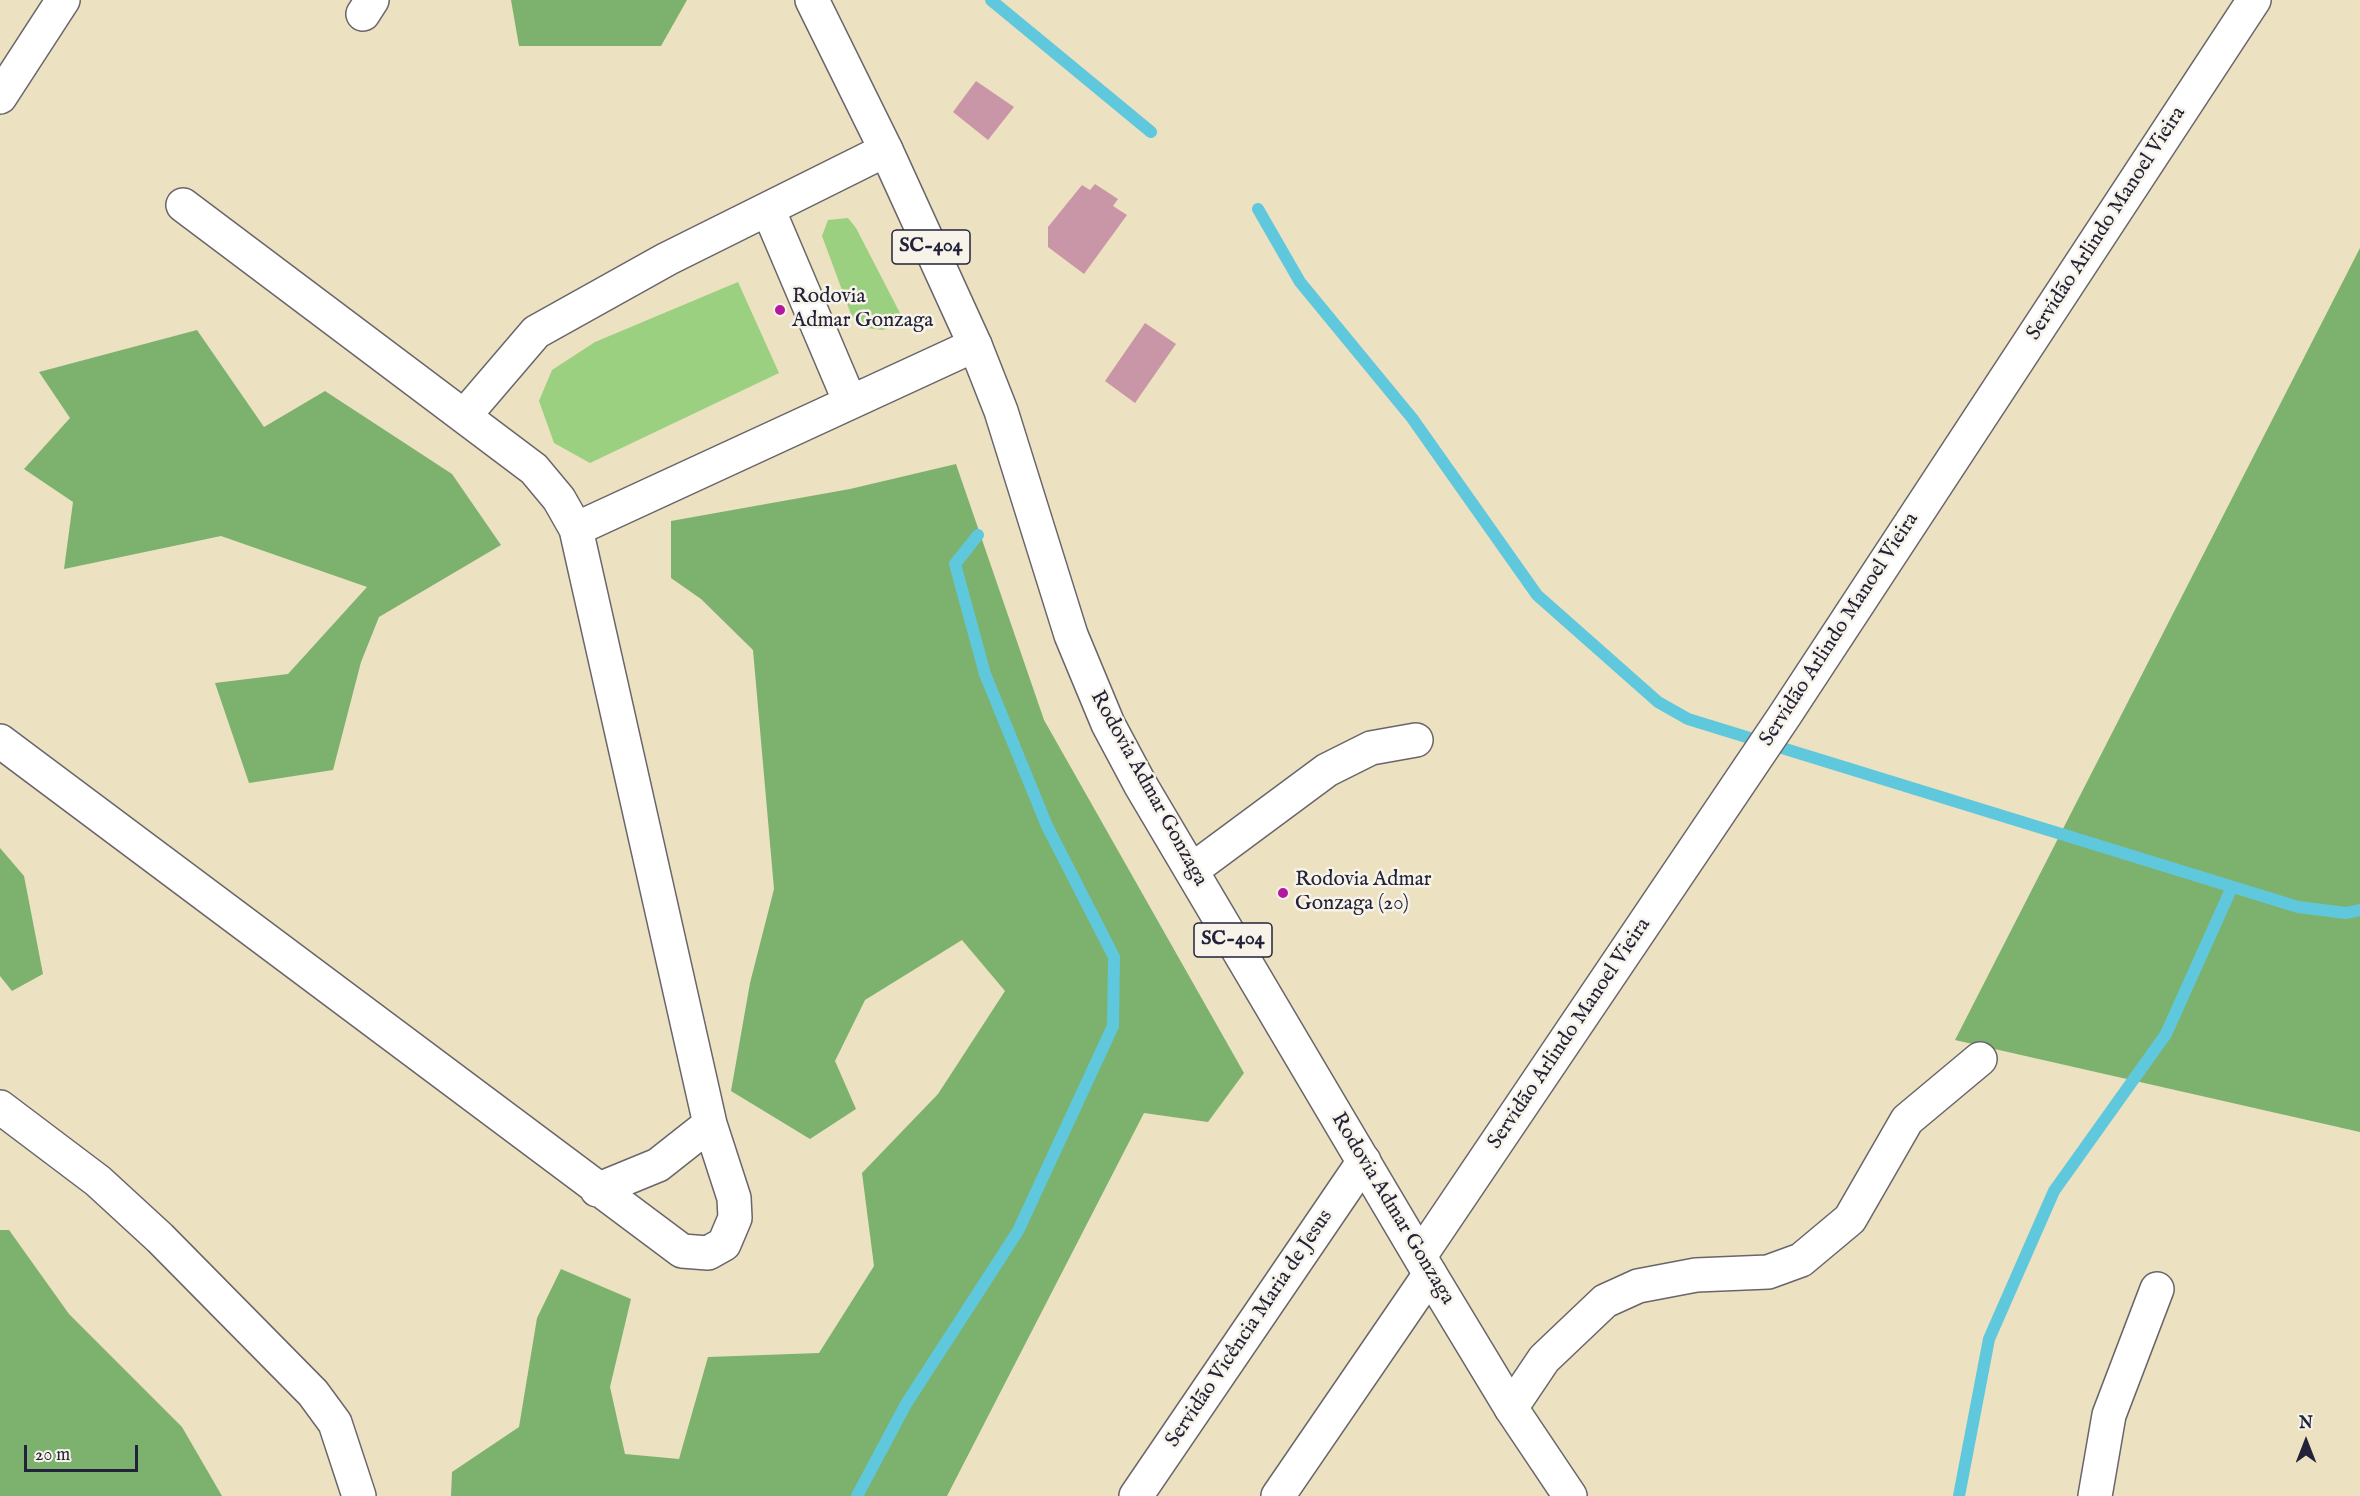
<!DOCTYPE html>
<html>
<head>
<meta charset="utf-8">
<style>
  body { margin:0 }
  #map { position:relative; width:2360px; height:1496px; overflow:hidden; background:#ece1c0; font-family:"IM FELL English",serif }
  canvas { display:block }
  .north { position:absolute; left:2276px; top:1412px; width:60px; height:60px; -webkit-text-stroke:4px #f7f3e8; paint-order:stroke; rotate:0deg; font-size:16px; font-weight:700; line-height:24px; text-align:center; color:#22223b }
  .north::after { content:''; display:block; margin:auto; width:21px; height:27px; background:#22223b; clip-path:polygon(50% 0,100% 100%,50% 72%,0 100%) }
  .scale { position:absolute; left:24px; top:1445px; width:114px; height:27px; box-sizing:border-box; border:3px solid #22223b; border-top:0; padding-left:8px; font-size:18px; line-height:21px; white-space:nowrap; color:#22223b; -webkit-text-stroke:4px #f7f3e8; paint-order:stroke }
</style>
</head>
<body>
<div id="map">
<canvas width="2360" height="1496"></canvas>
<div class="north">N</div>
<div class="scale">20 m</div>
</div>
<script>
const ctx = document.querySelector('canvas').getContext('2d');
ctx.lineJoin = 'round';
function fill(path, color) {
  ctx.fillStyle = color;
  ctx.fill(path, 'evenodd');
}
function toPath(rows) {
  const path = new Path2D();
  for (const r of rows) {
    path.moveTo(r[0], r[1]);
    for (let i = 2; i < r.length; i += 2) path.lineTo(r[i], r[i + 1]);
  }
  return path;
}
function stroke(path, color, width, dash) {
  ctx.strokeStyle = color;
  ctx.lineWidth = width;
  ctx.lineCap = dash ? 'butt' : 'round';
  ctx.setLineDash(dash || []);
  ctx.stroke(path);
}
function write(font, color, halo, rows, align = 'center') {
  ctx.font = font + ' "IM FELL English",serif';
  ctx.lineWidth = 5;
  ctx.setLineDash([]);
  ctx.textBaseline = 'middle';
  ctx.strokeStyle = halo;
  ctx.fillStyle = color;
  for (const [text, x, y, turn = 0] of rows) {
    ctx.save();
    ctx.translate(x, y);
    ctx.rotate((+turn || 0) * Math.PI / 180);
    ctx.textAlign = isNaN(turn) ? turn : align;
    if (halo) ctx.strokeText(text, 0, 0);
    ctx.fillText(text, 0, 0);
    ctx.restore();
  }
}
fill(toPath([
  [848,218,856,228,902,317,895,326,883,330,866,328,852,317,822,236,828,220],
  [738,282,779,373,590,463,554,443,539,401,552,370,595,342]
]), '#9bd080');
fill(toPath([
  [511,0,687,0,661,46,519,46],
  [2360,248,2360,1132,1955,1040],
  [197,330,264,427,325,391,452,474,501,545,379,617,361,662,333,770,249,783,215,683,288,674,367,587,221,536,64,569,73,502,24,469,70,418,39,372],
  [956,464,1044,720,1244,1073,1208,1122,1144,1113,947,1496,451,1496,452,1472,519,1427,537,1318,561,1269,631,1299,610,1387,625,1454,679,1459,708,1357,819,1353,874,1266,862,1173,938,1094,1005,991,962,940,865,1000,835,1061,856,1109,810,1139,731,1091,750,983,774,889,753,650,701,599,671,578,671,521,850,489],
  [0,848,24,876,43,974,12,991,0,976],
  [0,1230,9,1230,69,1314,182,1427,222,1496,0,1496]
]), '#7cb26e');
stroke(toPath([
  [991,0,1151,132],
  [1258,209,1300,282,1412,418,1537,595,1658,702,1688,719,2298,907,2346,913,2360,910],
  [857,1496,906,1404,1018,1231,1113,1026,1114,957,1047,826,985,674,955,564,978,535],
  [1959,1496,1989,1339,2054,1191,2166,1034,2232,887]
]), '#60c8dd', 12);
fill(toPath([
  [976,81,1014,107,988,140,953,112],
  [1095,184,1118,199,1113,206,1127,215,1084,274,1048,247,1048,227,1082,185,1090,190],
  [1145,323,1176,344,1135,403,1105,381]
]), '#c996a7');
const minor = toPath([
  [363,14,372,0],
  [0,97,63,0],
  [768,209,850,402],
  [465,415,536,332,667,259,886,150],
  [576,529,975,345],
  [0,741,682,1251,708,1253,724,1244,735,1218,734,1198,710,1124,576,529,559,499,534,469,183,205],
  [1192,870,1327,770,1371,748,1416,740],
  [0,1107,98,1181,160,1238,313,1393,335,1423,359,1496],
  [597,1190,658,1165,710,1124],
  [1420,1256,1785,715,2254,0],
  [1511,1408,1544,1359,1605,1301,1638,1286,1696,1275,1768,1272,1801,1260,1850,1219,1907,1120,1980,1059],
  [1136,1496,1364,1161],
  [1278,1496,1430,1274],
  [2095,1496,2109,1415,2157,1289]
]);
const major = toPath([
  [812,0,886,150,975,345,1001,411,1071,635,1108,724,1140,784,1430,1274,1511,1408,1570,1496]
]);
stroke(minor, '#69656a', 36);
stroke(major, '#69656a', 36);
stroke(minor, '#fff', 33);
stroke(major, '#fff', 33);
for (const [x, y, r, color] of [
  [780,310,6,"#b5179e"],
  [1283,893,6,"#b5179e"]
]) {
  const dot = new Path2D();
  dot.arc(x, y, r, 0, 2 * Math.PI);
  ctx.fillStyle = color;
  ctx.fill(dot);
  stroke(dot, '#f7f3e8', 2);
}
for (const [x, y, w] of [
  [931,247,78],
  [1233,940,78]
]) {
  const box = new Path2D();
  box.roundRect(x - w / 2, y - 17, w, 34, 4.5);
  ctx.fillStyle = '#f7f3e8';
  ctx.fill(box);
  stroke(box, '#22223b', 1.5);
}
write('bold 20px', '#22223b', null, [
  ["SC-404",931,247],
  ["SC-404",1233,940]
]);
write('21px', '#22223b', '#f7f3e8', [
  ["Servidão Arlindo Manoel Vieira",2107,224,-57],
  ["Servidão Arlindo Manoel Vieira",1840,630,-57],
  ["Rodovia Admar Gonzaga",1148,789,61],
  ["Servidão Arlindo Manoel Vieira",1570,1034,-56],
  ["Rodovia Admar Gonzaga",1392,1209,59],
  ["Servidão Vicência Maria de Jesus",1250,1329,-56]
]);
write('21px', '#22223b', '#f7f3e8', [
  ["Rodovia",792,298],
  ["Admar Gonzaga",792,322],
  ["Rodovia Admar",1295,881],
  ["Gonzaga (20)",1295,905]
], 'left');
</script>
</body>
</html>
